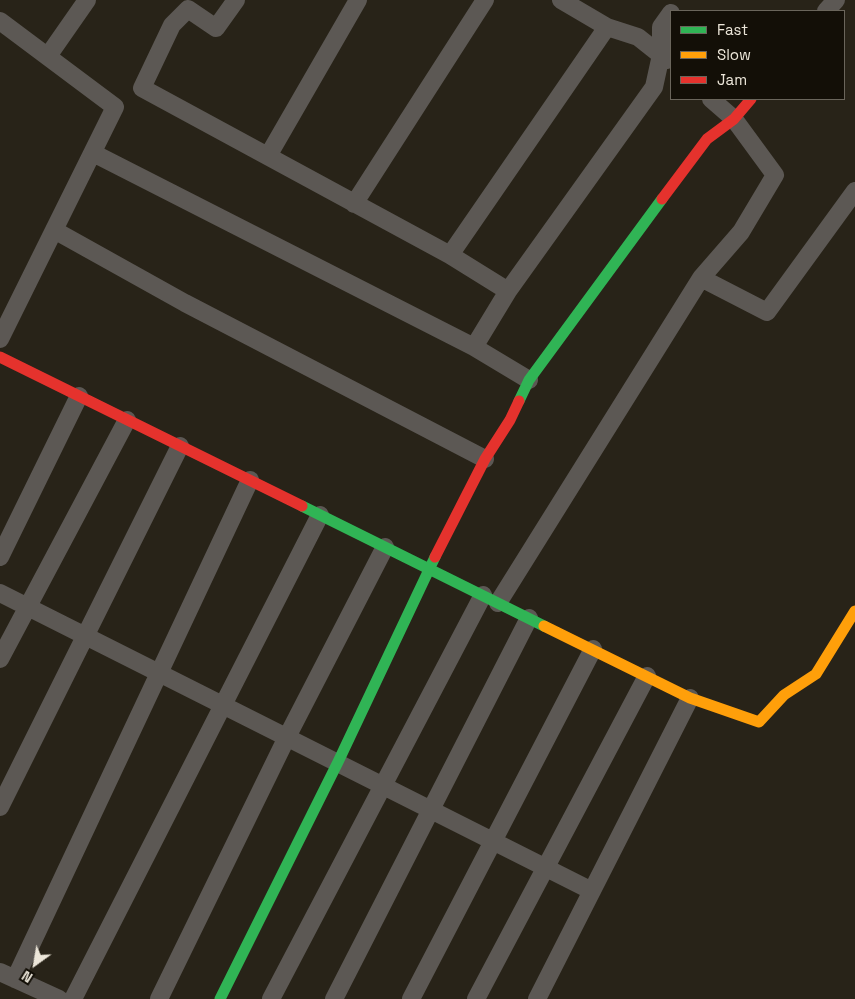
<!DOCTYPE html>
<html>
<head>
<meta charset="utf-8">
<style>
  body { margin:0 }
  #map { position:relative; width:855px; height:999px; overflow:hidden; background:#282318; font-family:"Space Grotesk",sans-serif }
  canvas { display:block }
  .legend { position:absolute; left:670px; top:10px; width:175px; height:90px; box-sizing:border-box; background:#130f07; border:1px solid #6a655b; margin:0; padding:6px 9px; list-style:none; font-size:15px; color:#ece6d9 }
  .legend li { display:flex; align-items:center; gap:10px; height:25px }
  .legend b { width:25px; border:1px solid #6a655b }
  .north { position:absolute; left:10px; top:939px; width:50px; height:50px; -webkit-text-stroke:4px #130f07; paint-order:stroke; rotate:212deg; font-size:14px; font-weight:700; line-height:20px; text-align:center; color:#ece6d9 }
  .north::after { content:''; display:block; margin:auto; width:18px; height:22px; background:#ece6d9; clip-path:polygon(50% 0,100% 100%,50% 72%,0 100%) }
</style>
</head>
<body>
<div id="map">
<canvas width="855" height="999"></canvas>
<ul class="legend">
<li><b style="height:6px;background:#30b455"></b>Fast</li>
<li><b style="height:6px;background:#ff9f0a"></b>Slow</li>
<li><b style="height:6px;background:#e5322d"></b>Jam</li>
</ul>
<div class="north">N</div>
</div>
<script>
const ctx = document.querySelector('canvas').getContext('2d');
ctx.lineJoin = 'round';
function toPath(rows) {
  const path = new Path2D();
  for (const r of rows) {
    path.moveTo(r[0], r[1]);
    for (let i = 2; i < r.length; i += 2) path.lineTo(r[i], r[i + 1]);
  }
  return path;
}
function stroke(path, color, width, dash) {
  ctx.strokeStyle = color;
  ctx.lineWidth = width;
  ctx.lineCap = dash ? 'butt' : 'round';
  ctx.setLineDash(dash || []);
  ctx.stroke(path);
}
stroke(toPath([
  [236,0,216,28,188,9,172,25,142,88,450,255,508,291],
  [561,0,607,27,638,37,667,60],
  [826,11,836,0],
  [0,21,115,107,0,339],
  [48,56,87,0],
  [93,153,474,347,529,380],
  [268,156,358,0],
  [354,204,485,0],
  [54,230,185,303,485,459],
  [450,255,607,27],
  [701,278,741,232,775,175,734,119,711,99],
  [474,347,508,291,654,87,661,55,661,27,671,13],
  [0,557,79,396],
  [0,593,592,891],
  [498,603,701,278,767,312,855,191],
  [0,659,127,420],
  [0,807,180,446],
  [0,972,59,999],
  [15,979,250,480],
  [73,999,320,515],
  [159,999,287,737,385,547],
  [271,999,483,595],
  [334,999,529,618],
  [411,999,593,649],
  [476,999,647,676],
  [537,999,690,698]
]), '#5c5854', 18);
stroke(toPath([
  [519,401,529,380,662,199],
  [302,506,544,626],
  [220,999,338,762,435,557]
]), '#30b455', 11);
stroke(toPath([
  [544,626,690,698,759,722,784,695,816,674,855,611]
]), '#ff9f0a', 11);
stroke(toPath([
  [662,199,707,139,734,119,751,99],
  [0,357,302,506],
  [435,557,485,459,510,420,519,401]
]), '#e5322d', 11);
</script>
</body>
</html>
